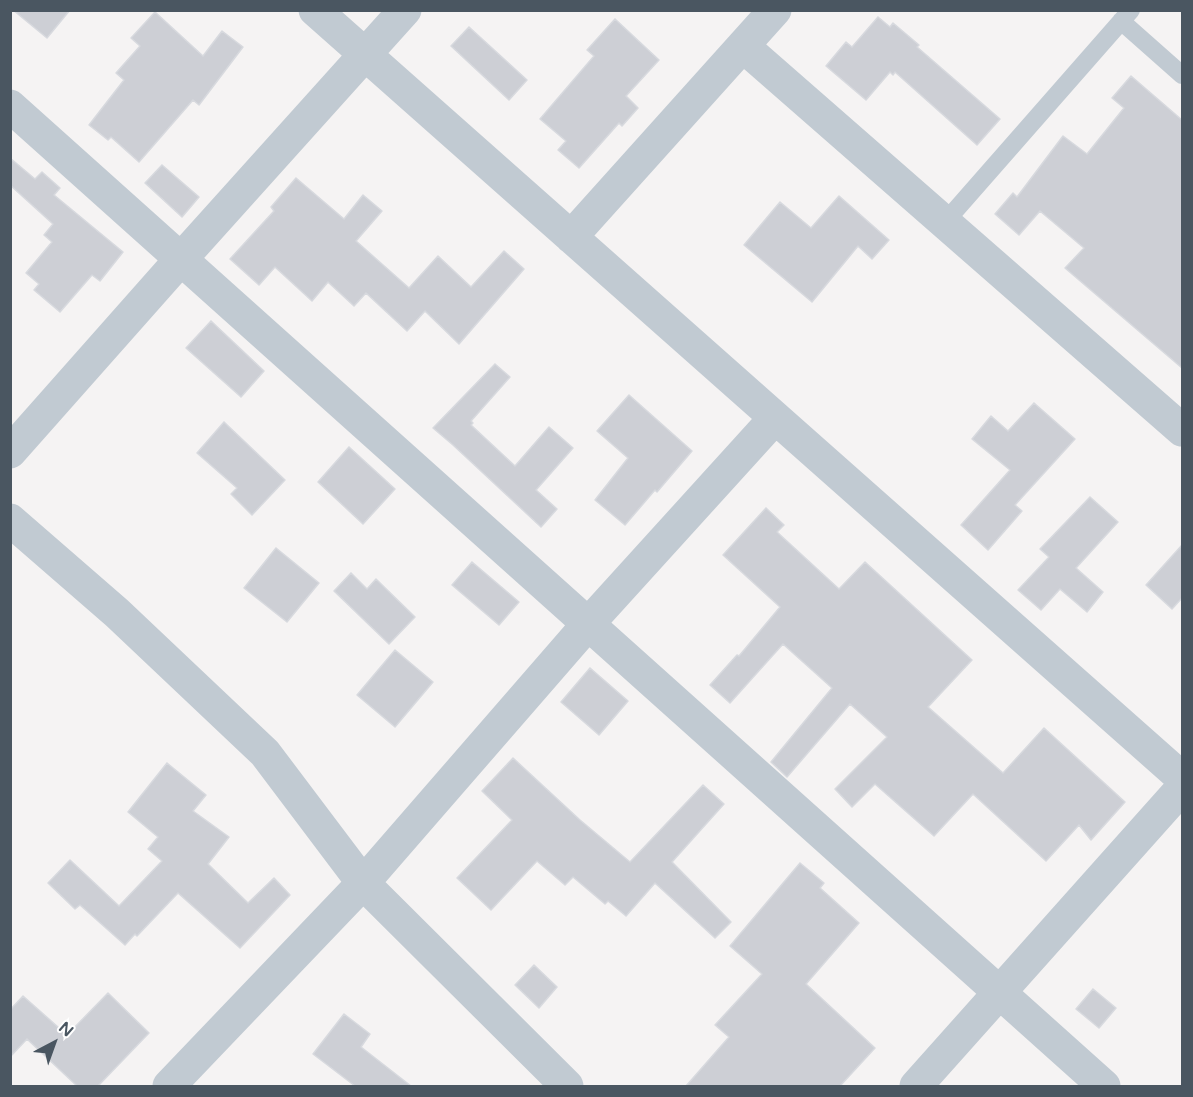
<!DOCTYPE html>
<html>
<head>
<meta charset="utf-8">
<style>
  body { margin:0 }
  #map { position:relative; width:1193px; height:1097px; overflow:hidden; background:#f5f3f3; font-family:"Varela Round",sans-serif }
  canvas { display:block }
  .frame { position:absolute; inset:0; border:12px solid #4a5661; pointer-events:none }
  .north { position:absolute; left:24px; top:1013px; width:60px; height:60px; -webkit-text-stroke:4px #fff; paint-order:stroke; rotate:41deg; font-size:16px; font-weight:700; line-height:24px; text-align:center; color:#4a5661 }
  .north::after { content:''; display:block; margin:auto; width:21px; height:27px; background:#4a5661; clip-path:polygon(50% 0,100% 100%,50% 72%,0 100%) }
</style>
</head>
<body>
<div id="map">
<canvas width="1193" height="1097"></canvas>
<div class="frame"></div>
<div class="north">N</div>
</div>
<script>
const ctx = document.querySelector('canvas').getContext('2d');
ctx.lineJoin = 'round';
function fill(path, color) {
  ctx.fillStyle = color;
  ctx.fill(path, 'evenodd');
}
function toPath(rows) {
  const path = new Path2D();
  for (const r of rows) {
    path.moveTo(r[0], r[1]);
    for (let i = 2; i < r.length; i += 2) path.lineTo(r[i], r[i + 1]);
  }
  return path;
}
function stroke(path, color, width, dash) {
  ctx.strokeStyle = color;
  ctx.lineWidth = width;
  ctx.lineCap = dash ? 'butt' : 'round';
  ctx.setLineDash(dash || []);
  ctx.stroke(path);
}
const building = toPath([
  [13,10,70,10,47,38,13,10],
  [155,12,203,56,222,31,243,47,199,105,193,100,139,162,111,137,108,140,89,125,124,80,116,73,140,46,131,38,155,12],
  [878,17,890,27,893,23,919,45,917,47,1000,119,977,145,895,72,893,75,890,72,866,100,826,66,846,42,852,47,878,17],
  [615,19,659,60,626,96,638,108,622,126,619,123,579,168,558,150,566,141,540,119,594,56,587,50,615,19],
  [469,27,527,80,509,100,451,46,469,27],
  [1131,76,1182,120,1182,368,1065,268,1084,248,1040,211,1019,235,995,214,1013,193,1017,197,1063,136,1087,154,1124,108,1112,98,1131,76],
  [10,158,35,179,42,172,60,188,54,195,123,252,100,281,92,275,60,312,34,290,39,284,26,273,52,242,44,235,53,224,10,185,10,158],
  [162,165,199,197,182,217,145,183,162,165],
  [296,178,344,219,363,195,382,211,356,241,409,288,438,256,471,287,504,251,524,269,459,344,425,311,407,331,366,293,354,306,328,282,312,301,275,267,259,285,230,259,274,211,271,207,296,178],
  [839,196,889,240,872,259,858,246,812,302,744,245,780,202,811,228,839,196],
  [211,321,264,371,241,397,186,348,211,321],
  [495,364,510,377,471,421,473,423,471,425,515,466,549,427,573,448,536,490,557,509,541,527,453,445,433,428,495,364],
  [629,395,692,451,657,492,655,490,625,525,595,500,628,458,597,431,629,395],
  [1034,403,1075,439,1015,505,1022,511,988,550,961,525,1010,470,972,439,991,416,1008,431,1034,403],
  [224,422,285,480,252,515,231,494,237,488,197,453,224,422],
  [349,447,395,489,363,524,318,482,349,447],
  [1090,497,1118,522,1076,568,1103,592,1087,612,1060,589,1041,610,1018,590,1049,557,1040,549,1090,497],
  [766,508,784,525,777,532,839,589,865,562,972,660,928,707,1003,773,1044,728,1125,802,1091,840,1079,825,1046,861,973,794,934,836,875,784,852,807,835,789,887,737,850,704,787,777,771,762,832,688,783,644,730,703,710,685,737,655,739,656,780,607,723,555,766,508],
  [1182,545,1182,598,1172,609,1146,585,1182,545],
  [276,548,319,583,287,622,244,588,276,548],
  [472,562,519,602,499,625,452,585,472,562],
  [351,573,367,589,376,579,415,617,389,644,334,591,351,573],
  [395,650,433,682,395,727,357,695,395,650],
  [590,668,628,701,599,735,561,702,590,668],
  [513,758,580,820,630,862,703,785,724,804,672,862,731,922,715,938,655,883,626,916,608,901,605,904,573,877,565,885,537,861,491,910,457,878,512,820,482,791,513,758],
  [167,763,206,795,193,811,229,837,208,864,248,903,274,878,290,895,240,948,178,893,137,936,135,934,125,945,80,905,75,909,48,883,70,860,119,906,162,861,148,849,158,837,128,812,167,763],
  [800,863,824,883,820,888,859,923,806,984,875,1048,840,1086,686,1086,729,1037,715,1025,762,974,730,946,800,863],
  [534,965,557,987,539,1008,515,985,534,965],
  [1093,989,1116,1008,1099,1028,1076,1009,1093,989],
  [108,993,149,1033,98,1086,77,1086,27,1039,10,1057,10,1010,23,996,67,1035,108,993],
  [344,1014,370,1034,361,1047,411,1086,355,1086,313,1054,344,1014]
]);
fill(building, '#cdcfd5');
stroke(building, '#d7d9de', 1.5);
stroke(toPath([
  [1121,21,1182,75],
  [945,222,1131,10]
]), '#c1cad2', 18);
stroke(toPath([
  [315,10,1182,778],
  [744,47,1182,430],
  [10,106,1104,1086],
  [571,237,775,10],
  [10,452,181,259,405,10],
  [10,520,117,613,265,753,363,883,567,1086],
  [169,1086,363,883,588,624,775,418],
  [916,1086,1182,788]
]), '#c1cad2', 33);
</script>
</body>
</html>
